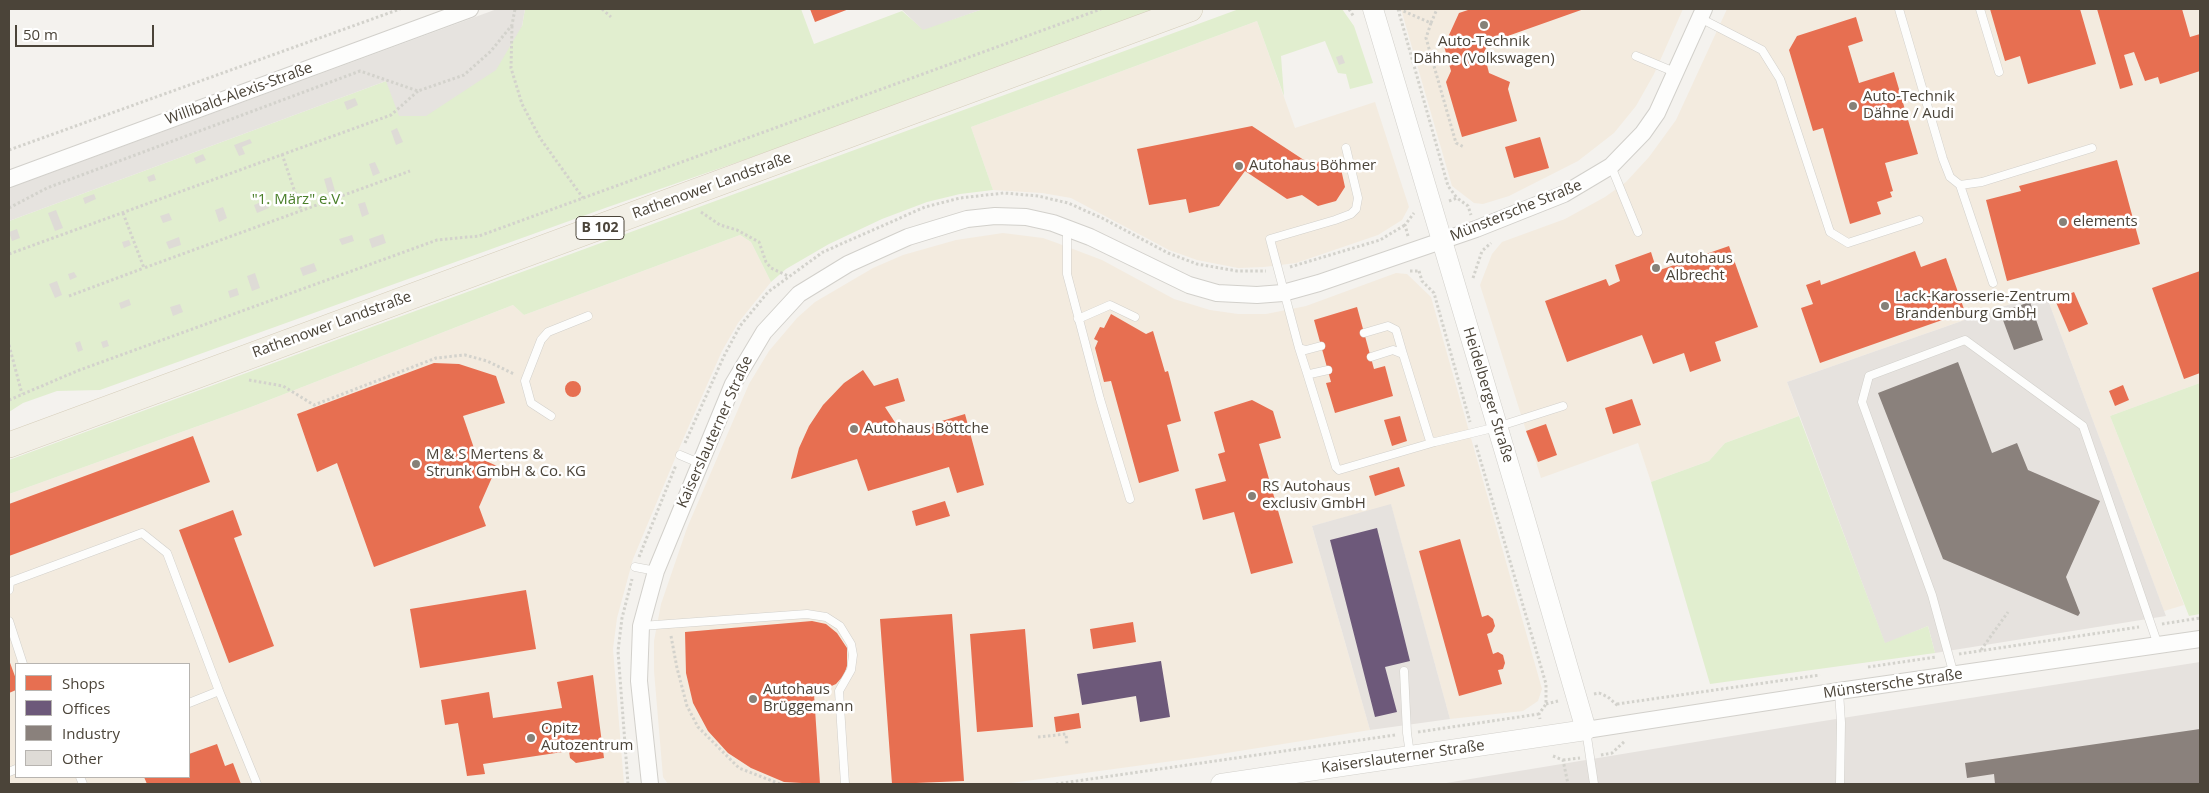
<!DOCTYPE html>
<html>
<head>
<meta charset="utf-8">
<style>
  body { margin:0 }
  #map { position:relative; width:2209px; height:793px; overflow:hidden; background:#f4f2ee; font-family:"Open Sans",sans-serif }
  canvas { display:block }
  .frame { position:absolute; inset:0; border:10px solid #4b4439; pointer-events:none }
  .legend { position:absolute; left:15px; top:663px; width:175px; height:115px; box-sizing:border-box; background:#fff; border:1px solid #b7b4b0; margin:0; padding:6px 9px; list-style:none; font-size:15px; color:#4b4439 }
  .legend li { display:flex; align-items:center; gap:10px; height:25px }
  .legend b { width:25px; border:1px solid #b7b4b0 }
  .scale { position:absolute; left:15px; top:25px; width:139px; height:22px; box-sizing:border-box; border:2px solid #4b4439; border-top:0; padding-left:6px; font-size:15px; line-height:18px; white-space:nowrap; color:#4b4439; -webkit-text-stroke:4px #fff; paint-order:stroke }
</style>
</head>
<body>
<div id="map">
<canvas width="2209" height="793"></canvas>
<div class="frame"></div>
<ul class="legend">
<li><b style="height:14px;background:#e76f51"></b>Shops</li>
<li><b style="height:14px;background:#6d597a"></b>Offices</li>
<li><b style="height:14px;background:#8a817c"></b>Industry</li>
<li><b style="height:14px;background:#dedbd6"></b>Other</li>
</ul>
<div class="scale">50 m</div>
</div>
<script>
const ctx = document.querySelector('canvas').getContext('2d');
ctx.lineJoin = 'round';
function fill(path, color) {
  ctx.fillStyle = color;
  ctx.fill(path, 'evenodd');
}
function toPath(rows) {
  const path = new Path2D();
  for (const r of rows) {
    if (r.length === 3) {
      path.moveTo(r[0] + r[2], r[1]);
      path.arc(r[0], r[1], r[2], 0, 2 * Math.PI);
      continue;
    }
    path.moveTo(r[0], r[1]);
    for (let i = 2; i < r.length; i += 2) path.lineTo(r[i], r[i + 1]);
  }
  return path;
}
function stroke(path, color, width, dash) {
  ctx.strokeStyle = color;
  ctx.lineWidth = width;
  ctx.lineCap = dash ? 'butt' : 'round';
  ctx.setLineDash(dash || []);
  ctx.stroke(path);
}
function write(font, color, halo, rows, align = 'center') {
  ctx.font = font + ' "Open Sans",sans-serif';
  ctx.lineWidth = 5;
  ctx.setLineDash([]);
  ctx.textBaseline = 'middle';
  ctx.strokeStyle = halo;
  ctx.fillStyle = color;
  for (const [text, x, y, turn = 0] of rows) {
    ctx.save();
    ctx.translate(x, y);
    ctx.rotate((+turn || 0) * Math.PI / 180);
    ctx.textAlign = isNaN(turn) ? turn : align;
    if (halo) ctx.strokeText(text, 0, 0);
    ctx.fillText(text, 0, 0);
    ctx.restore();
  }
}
fill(toPath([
  [1401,9,1683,9,1654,74,1636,106,1614,133,1578,161,1509,196,1483,204,1474,203,1452,186],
  [1727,9,2200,9,2200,383,2110,416,2184,605,2164,611,2045,292,1787,382,1799,416,1725,443,1709,461,1651,482,1638,443,1541,478,1480,285,1492,254,1502,242,1565,219,1605,197,1626,182,1649,157,1676,120],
  [1257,21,1295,128,1375,102,1409,207,1402,220,1378,235,1296,263,1264,267,1238,268,1197,260,1169,250,1071,198,1042,193,993,190,971,127],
  [1003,233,1043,238,1057,243,1102,260,1174,299,1210,310,1238,314,1266,314,1306,306,1396,273,1407,274,1431,297,1542,689,1538,701,1523,711,1450,719,1391,505,1312,526,1370,730,1202,757,1004,784,668,784,663,777,654,671,654,641,661,604,687,528,749,384,769,351,797,318,815,302,873,268,903,255,956,240],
  [740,235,751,242,771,282,738,323,722,351,684,437,633,559,617,618,613,649,624,784,9,784,9,494,251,407,513,305,524,315],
  [16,664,189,664,189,777,16,777]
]), '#f3ebdf');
fill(toPath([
  [2045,292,2166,616,1935,653,1928,626,1885,644,1787,382],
  [1391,504,1450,719,1370,730,1312,526],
  [2200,662,2200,784,1440,784,1817,722]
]), '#e6e2de');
fill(toPath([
  [525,9,801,9,814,44,902,11,923,29,983,9,1163,9,946,90,608,207,100,390,57,391,23,403,9,412,9,221,386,81,522,26],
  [1239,9,1342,9,1354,26,1373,83,1350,89,1346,74,1338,73,1325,41,1281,56,1284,96,1257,21,971,127,993,190,960,194,927,202,882,219,829,244,786,269,771,282,751,242,740,235,524,315,513,305,251,407,9,494,9,460],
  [2200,383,2200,614,2189,616,2110,416],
  [1799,416,1885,643,1928,626,1935,653,1710,684,1651,482,1709,461,1725,443]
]), '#e1eecf');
fill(toPath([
  [497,9,525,9,522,26,496,70,426,116,399,116,386,81,9,221,9,188],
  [901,9,983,9,923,30]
]), '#e6e3df');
fill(toPath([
  [810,9,849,9,815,22],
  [1471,9,1584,9,1488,43,1484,53,1489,73,1510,82,1508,89,1517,121,1462,137,1446,82,1451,71,1444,46,1459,13],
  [1990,9,2080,9,2096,64,2028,84,2020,56,2005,61],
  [2097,9,2182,9,2190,37,2200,34,2200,71,2160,84,2158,77,2145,81,2134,52,2124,55,2133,85,2120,89],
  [1856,17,1863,41,1848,46,1859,83,1894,72,1918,154,1885,163,1893,191,1890,192,1892,197,1877,202,1881,214,1850,224,1823,128,1813,131,1789,50,1797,36],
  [1252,126,1310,164,1325,160,1341,169,1345,187,1336,201,1318,206,1302,195,1287,199,1245,171,1219,206,1189,213,1186,199,1149,205,1137,149],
  [1540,137,1549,168,1514,178,1505,147],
  [2117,160,2140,244,2007,281,1986,200,2021,191,2019,186],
  [1729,246,1758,327,1715,342,1721,361,1690,372,1684,353,1653,364,1642,335,1567,362,1545,301,1606,279,1609,286,1620,281,1615,265,1651,252,1657,271],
  [1915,251,1921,267,1946,258,1965,312,1820,363,1801,308,1813,304,1806,285,1820,280,1821,285],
  [2200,271,2200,373,2184,379,2152,288],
  [2074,292,2088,324,2069,332,2055,300],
  [1357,307,1374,369,1385,366,1393,396,1335,413,1326,383,1331,382,1314,320],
  [1111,314,1146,334,1153,331,1165,372,1168,371,1181,421,1167,425,1179,471,1139,483,1111,381,1104,382,1095,348,1098,341,1094,339,1100,327,1104,328],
  [434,363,459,364,496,376,505,403,463,416,477,457,497,466,479,507,486,526,374,567,337,463,317,472,297,414],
  [863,370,874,386,898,378,905,401,885,407,902,433,965,414,984,485,957,493,949,467,868,491,857,459,791,479,799,448,809,426,823,405,844,383],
  [573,389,8],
  [2123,385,2129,400,2115,406,2109,391],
  [1632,399,1641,425,1613,434,1605,408],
  [1252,400,1273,411,1281,438,1259,444,1293,563,1251,574,1234,512,1203,520,1195,489,1226,481,1218,454,1225,452,1214,412],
  [1400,416,1407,441,1392,446,1384,420],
  [1546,424,1557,455,1538,462,1526,431],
  [193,436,210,482,9,556,9,504],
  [1399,467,1405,486,1375,496,1369,476],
  [945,501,950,516,916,526,912,511],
  [233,510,242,535,234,538,274,646,229,663,179,530],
  [1460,539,1482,617,1488,615,1493,619,1495,626,1492,632,1487,634,1493,654,1498,652,1503,655,1505,663,1503,669,1498,670,1502,684,1459,696,1419,551],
  [526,590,536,649,420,668,410,609],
  [952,614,964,781,892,784,880,619],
  [812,621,826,624,837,633,847,648,847,666,844,675,836,684,814,694,820,784,784,782,751,768,728,753,708,731,693,703,686,673,685,632],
  [1133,622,1136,642,1093,649,1090,629],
  [1025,629,1033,727,977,732,970,634],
  [9,660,16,679,16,690,9,693],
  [593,675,604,758,576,763,570,758,569,751,483,764,485,774,467,776,458,723,445,725,441,700,489,692,493,718,562,708,557,682],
  [1079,713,1081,728,1056,732,1054,717],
  [217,744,225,766,233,763,241,784,147,784,144,777,189,777,189,754]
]), '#e76f51');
fill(toPath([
  [1377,528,1410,661,1385,667,1397,712,1375,717,1330,540],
  [1161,661,1170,717,1140,722,1136,696,1082,705,1077,674]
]), '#6d597a');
fill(toPath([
  [2030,302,2043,340,2014,350,2000,312],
  [1958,362,1992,453,2017,443,2028,470,2100,501,2066,577,2080,613,2078,616,1943,559,1878,393],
  [2200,729,2200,784,1995,784,1994,774,1967,778,1965,763]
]), '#8a817c');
fill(toPath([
  [1342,55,1345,63,1339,65,1336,57],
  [355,98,358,105,347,110,344,102],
  [397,128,403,142,396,145,391,131],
  [250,139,252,143,242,147,245,154,239,156,234,145],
  [203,154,206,160,196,164,194,158],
  [375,162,380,173,373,176,369,164],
  [154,174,156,180,149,182,147,177],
  [331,177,335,191,328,193,324,179],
  [94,194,96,199,85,204,83,198],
  [266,200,269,208,257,213,254,205],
  [365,202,369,214,362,217,358,204],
  [223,207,227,218,219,222,215,210],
  [56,210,63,228,55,231,48,213],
  [169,213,172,220,163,223,160,216],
  [17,229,20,238,12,241,9,232],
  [383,234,386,243,372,248,369,239],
  [352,235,354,241,342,245,339,239],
  [179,237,181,245,169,249,166,242],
  [129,240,131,245,124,248,122,242],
  [314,263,317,271,303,276,300,268],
  [74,272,77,277,70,280,68,274],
  [255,273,260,288,252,291,247,276],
  [57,281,62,295,55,298,49,284],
  [237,288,239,295,230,298,228,291],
  [129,299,131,305,121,309,119,303],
  [180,304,183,312,173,316,170,307],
  [107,340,109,346,103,348,101,342],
  [80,341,83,350,78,352,75,343]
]), '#dedbd6');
const service = toPath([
  [1899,9,1943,159,1950,177,1960,185,1982,182,2092,148],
  [1980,9,1999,72],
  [1700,18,1762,50,1780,79,1830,232,1848,243,1919,220],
  [1636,56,1677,73],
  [1611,166,1638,232],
  [1960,185,1993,283],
  [1067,228,1067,274,1100,399,1130,499],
  [1078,319,1110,305,1135,317],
  [1364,333,1388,326,1396,330,1403,354],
  [1321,346,1306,350,1299,348,1270,239,1335,220,1351,214,1356,209,1358,198,1346,148],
  [1299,348,1307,373,1310,374,1328,370],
  [1371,357,1393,350,1403,354,1430,441,1435,442,1497,427,1563,406],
  [1307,373,1336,467,1339,470,1435,442],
  [551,416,531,403,525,381,541,340,548,332,588,316],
  [680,455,699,463],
  [635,567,656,571],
  [9,590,10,582,142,533,167,553,219,691,189,703],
  [9,621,23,664],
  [641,626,807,614,826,617,840,626,851,644,853,655,851,670,839,691,845,784],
  [1404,671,1407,733,1410,754],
  [1954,675,1932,595,1862,402,1869,376,1965,340,2083,426,2158,645],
  [219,691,257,784],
  [1839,691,1841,723,1840,784],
  [1586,730,1594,784],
  [9,772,16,769],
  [80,777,83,784]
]);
const minor = toPath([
  [9,179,470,9],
  [1586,730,1839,691,2200,639],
  [650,784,639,681,641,626,656,571,733,384,764,332,799,294,848,264,908,237,967,219,995,216,1026,217,1053,223,1090,237,1189,285,1217,293,1257,295,1283,293,1319,283,1476,229,1564,194,1611,166,1643,133,1657,113,1704,9]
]);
const tertiary = toPath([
  [1221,784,1586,730,1521,506,1373,9]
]);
const primary = toPath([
  [9,445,1190,9]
]);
stroke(service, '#d2d0cb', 9);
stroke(minor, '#d2d0cb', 18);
stroke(tertiary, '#d2d0cb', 21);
stroke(primary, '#d6cebb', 26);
stroke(toPath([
  [602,9,611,17],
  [1349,9,1354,17],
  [1398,9,1448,186,1457,198],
  [1399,9,1431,23,1437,9],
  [1431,23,1426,38,1456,143,1464,147],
  [512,26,511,68,522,104,540,138,583,198],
  [9,150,400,9],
  [282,154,301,210],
  [1449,201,1457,198,1468,206,1471,215],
  [9,208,47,188,360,71,418,91,464,75,491,51,512,25,515,9],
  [701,212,720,225,737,230,759,242,766,262,771,268,788,276],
  [123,213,144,268,410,171],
  [1408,236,1405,225,1414,213],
  [9,254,391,115,418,91],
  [1290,267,1380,240,1405,225],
  [1410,271,1419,271],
  [1419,271,1422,281,1434,293,1470,422],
  [1473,278,1482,251,1491,243],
  [69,296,144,268],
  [9,345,22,394],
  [249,380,283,386,314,405,436,358,465,355,487,361,514,374],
  [9,400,77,371,437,240,479,236,1101,9],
  [685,443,724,356,740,326,768,292,823,252,925,207,960,198,1004,193,1038,196,1068,203,1102,218,1168,253,1197,264,1237,271,1266,271],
  [1476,445,1546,684,1546,704,1539,714,1540,719],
  [639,557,676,465],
  [2162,624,2200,618],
  [671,636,677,668,687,706,698,727,739,768,780,784],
  [1981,650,2008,612],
  [1959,654,2139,627],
  [1868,667,1936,657],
  [1594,694,1599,693,1608,697,1618,706],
  [1546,704,1558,701],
  [1617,704,1820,675],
  [1418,732,1539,714],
  [1038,737,1066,734,1067,745],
  [1601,755,1612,753,1625,741],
  [1553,756,1563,760,1568,784],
  [1563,760,1580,758],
  [628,784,618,651,622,618,632,579],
  [1056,784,1395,735]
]), '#d3d2cc', 3, [2.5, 2.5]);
stroke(service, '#fdfdfc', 8);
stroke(minor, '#fdfdfc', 16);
stroke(tertiary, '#fdfdfc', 20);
stroke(primary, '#f2efe6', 25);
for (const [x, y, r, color] of [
  [1484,25,5,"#868178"],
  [1853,106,5,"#868178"],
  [1239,166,5,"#868178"],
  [2063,222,5,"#868178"],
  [1656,268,5,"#868178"],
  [1885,306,5,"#868178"],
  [854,429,5,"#868178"],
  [416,464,5,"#868178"],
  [1252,496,5,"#868178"],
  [753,699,5,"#868178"],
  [531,738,5,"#868178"]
]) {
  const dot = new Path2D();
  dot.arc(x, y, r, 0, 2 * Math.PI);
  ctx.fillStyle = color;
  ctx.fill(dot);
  stroke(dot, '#fff', 2);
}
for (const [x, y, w] of [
  [600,228,48]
]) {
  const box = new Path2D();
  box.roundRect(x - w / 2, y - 11.5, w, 23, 4);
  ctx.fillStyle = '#fff';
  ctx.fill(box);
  stroke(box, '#4b4439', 1);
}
write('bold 14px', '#4b4439', null, [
  ["B 102",600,228]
]);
write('15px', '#4b4439', '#fff', [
  ["Auto-Technik",1484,42,"center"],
  ["Dähne (Volkswagen)",1484,59,"center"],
  ["Auto-Technik",1863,97],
  ["Dähne / Audi",1863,114],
  ["Autohaus Böhmer",1249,166],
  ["elements",2073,222],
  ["Autohaus",1666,259],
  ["Albrecht",1666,276],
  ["Lack-Karosserie-Zentrum",1895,297],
  ["Brandenburg GmbH",1895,314],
  ["Autohaus Böttche",864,429],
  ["M & S Mertens &",426,455],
  ["Strunk GmbH & Co. KG",426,472],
  ["RS Autohaus",1262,487],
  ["exclusiv GmbH",1262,504],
  ["Autohaus",763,690],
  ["Brüggemann",763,707],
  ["Opitz",541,729],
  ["Autozentrum",541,746]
], 'left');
write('15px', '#4b4439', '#fff', [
  ["Willibald-Alexis-Straße",239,94,-20],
  ["Rathenower Landstraße",712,186,-20],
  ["Münstersche Straße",1516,211,-22],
  ["Rathenower Landstraße",332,325,-20],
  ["Heidelberger Straße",1488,395,73],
  ["Kaiserslauterner Straße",715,432,-66],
  ["Münstersche Straße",1893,684,-8],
  ["Kaiserslauterner Straße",1403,757,-8]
]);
write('15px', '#4a7f2a', '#fff', [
  ["\"1. März\" e.V.",298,200]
]);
</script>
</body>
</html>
